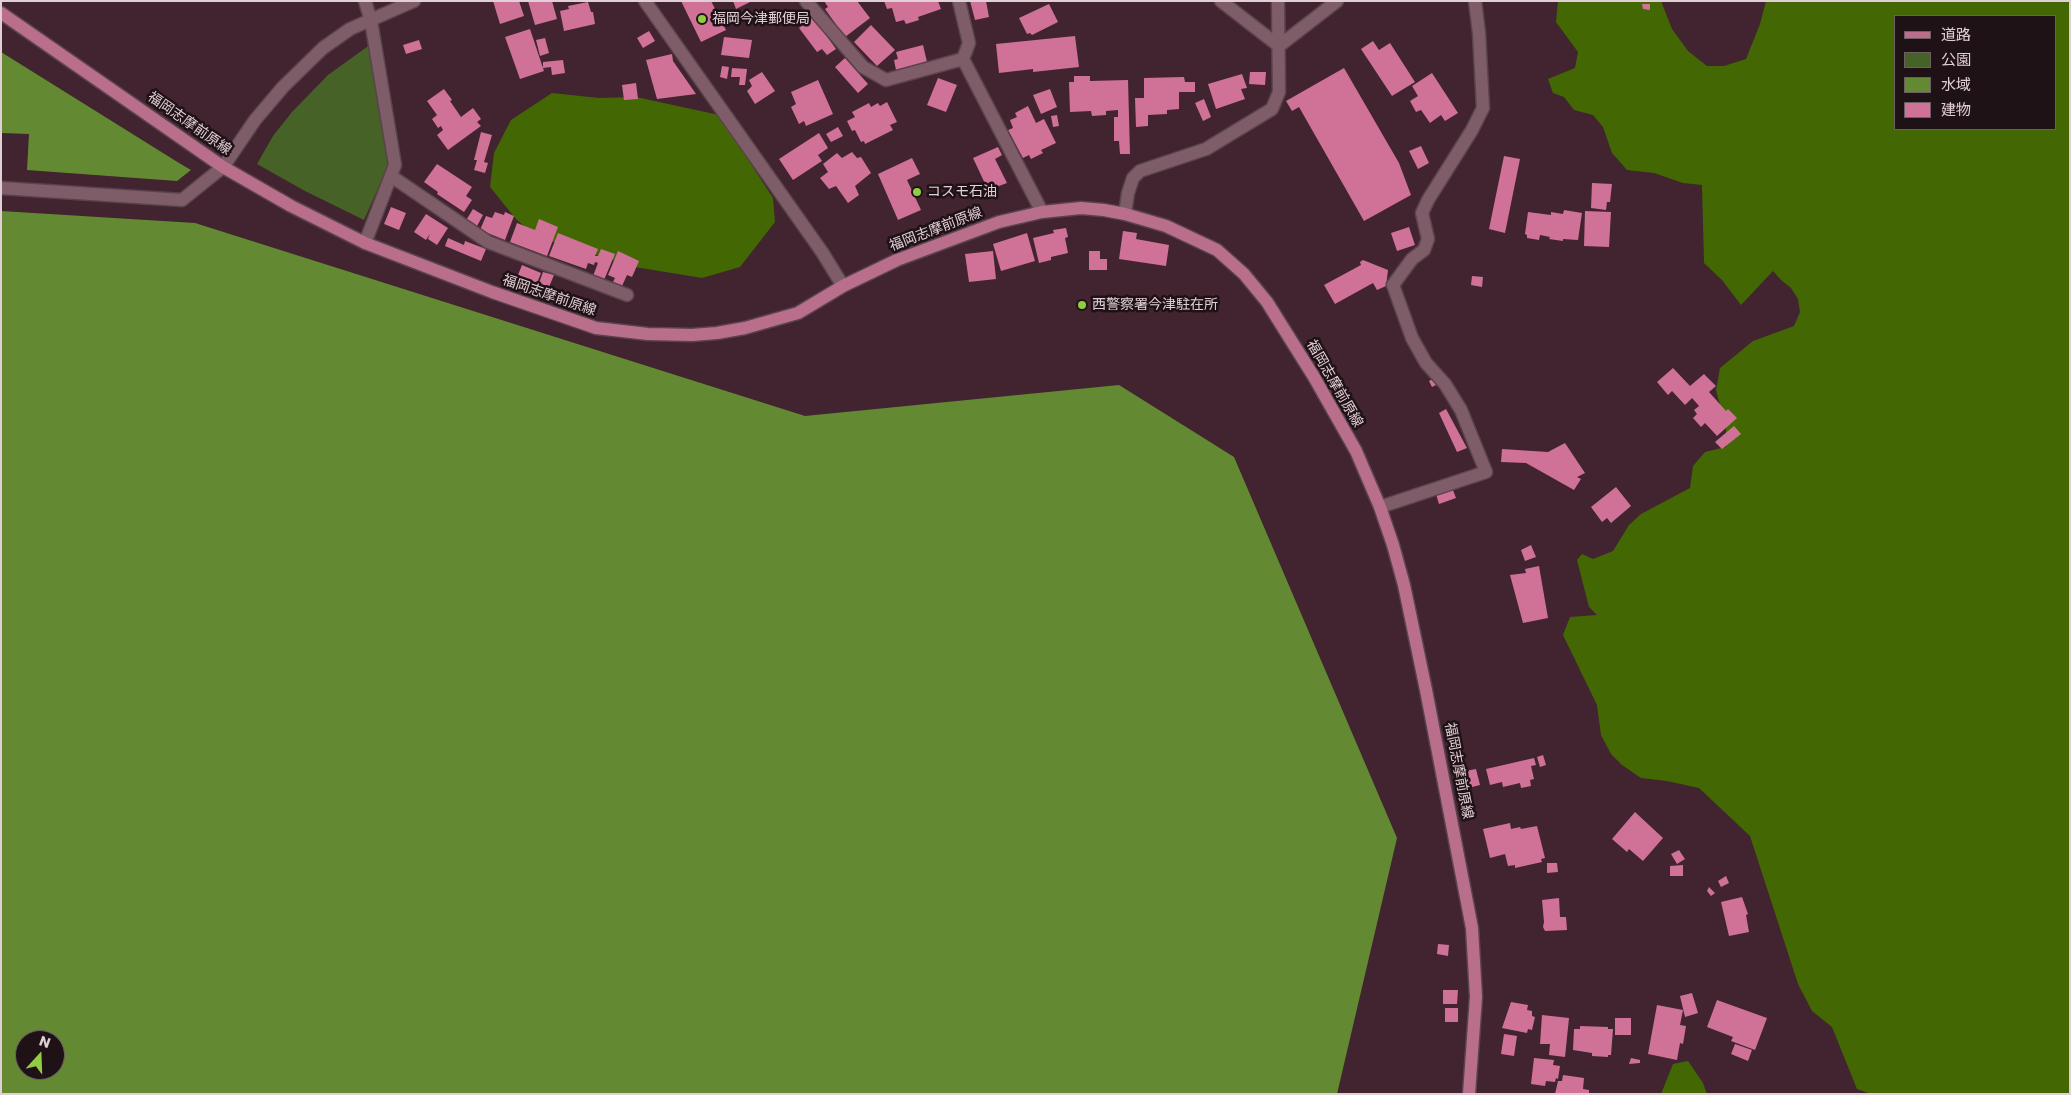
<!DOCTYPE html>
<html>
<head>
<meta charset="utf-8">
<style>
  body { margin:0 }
  #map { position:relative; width:2071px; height:1095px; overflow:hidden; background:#41242f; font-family:Poppins,"Noto Sans JP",sans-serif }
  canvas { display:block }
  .frame { position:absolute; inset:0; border:2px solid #e2cfd5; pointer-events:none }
  .legend { position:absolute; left:1894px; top:15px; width:162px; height:115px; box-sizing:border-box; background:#1f1217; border:1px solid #6d5e63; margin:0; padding:6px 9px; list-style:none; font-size:15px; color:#e2cfd5 }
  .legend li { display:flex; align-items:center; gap:10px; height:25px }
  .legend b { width:25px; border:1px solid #6d5e63 }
  .north { position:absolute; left:15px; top:1030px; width:50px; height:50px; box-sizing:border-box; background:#1f1217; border:1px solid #6d5e63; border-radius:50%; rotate:20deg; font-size:14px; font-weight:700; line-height:20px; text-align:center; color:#e2cfd5 }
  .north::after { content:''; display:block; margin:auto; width:18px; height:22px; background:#91cd40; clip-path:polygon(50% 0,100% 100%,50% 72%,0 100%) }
</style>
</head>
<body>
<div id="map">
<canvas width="2071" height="1095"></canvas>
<div class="frame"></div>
<ul class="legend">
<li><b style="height:6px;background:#b96e8c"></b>道路</li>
<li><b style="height:14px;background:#476226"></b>公園</li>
<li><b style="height:14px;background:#638a32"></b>水域</li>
<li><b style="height:14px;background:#d07298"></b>建物</li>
</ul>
<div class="north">N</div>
</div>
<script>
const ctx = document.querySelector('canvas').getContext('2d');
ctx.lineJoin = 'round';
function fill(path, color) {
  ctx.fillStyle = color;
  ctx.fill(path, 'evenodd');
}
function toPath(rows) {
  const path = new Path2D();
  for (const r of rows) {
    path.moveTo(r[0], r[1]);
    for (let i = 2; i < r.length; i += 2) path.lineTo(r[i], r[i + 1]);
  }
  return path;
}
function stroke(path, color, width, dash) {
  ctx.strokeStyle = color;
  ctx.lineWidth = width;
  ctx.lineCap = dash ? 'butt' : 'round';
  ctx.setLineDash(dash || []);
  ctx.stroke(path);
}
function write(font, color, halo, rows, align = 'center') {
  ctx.font = font + ' Poppins,"Noto Sans JP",sans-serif';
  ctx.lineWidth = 5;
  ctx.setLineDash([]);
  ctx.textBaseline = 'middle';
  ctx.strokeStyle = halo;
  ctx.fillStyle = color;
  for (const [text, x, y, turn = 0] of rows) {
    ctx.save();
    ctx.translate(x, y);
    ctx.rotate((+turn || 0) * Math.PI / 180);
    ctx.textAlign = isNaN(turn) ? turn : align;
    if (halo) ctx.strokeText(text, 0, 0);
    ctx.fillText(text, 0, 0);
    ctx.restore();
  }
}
fill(toPath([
  [371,44,388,166,364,220,305,191,257,164,273,136,292,112,328,75]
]), '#476226');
fill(toPath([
  [1558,1,1661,1,1672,29,1688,51,1707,66,1724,66,1746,59,1760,24,1766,1,2070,1,2070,1094,1871,1094,1857,1089,1832,1027,1812,1011,1798,984,1750,836,1699,788,1667,781,1641,778,1622,765,1611,754,1601,735,1597,705,1563,635,1570,617,1597,615,1589,607,1577,560,1582,554,1593,559,1613,551,1629,525,1641,514,1690,488,1693,466,1705,452,1726,447,1726,428,1716,390,1720,368,1753,341,1794,326,1800,312,1798,299,1791,288,1781,280,1773,271,1741,305,1722,280,1704,263,1702,185,1683,183,1654,173,1627,170,1612,153,1603,127,1593,115,1574,110,1564,97,1553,93,1548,79,1575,68,1578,52,1556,22],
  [1895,16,2055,16,2055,129,1895,129],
  [552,93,599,98,636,97,719,115,773,198,775,222,740,267,702,278,635,267,537,237,516,219,490,187,494,153,511,120],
  [1688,1061,1703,1083,1707,1094,1661,1094,1673,1064]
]), '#436803');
fill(toPath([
  [1,52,179,163,191,170,177,181,27,170,29,134,1,133],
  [1,211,195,223,805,416,1119,385,1234,457,1397,838,1337,1094,1,1094],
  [25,1040,55,1040,55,1070,25,1070]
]), '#638a32');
fill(toPath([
  [493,1,519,1,524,16,500,24],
  [528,1,552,1,557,19,535,25],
  [681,1,711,1,726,30,701,42],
  [733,1,752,1,736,9],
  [824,1,857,1,870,18,845,37,825,9,828,7],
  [884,1,938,1,941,9,918,17,919,20,906,24,904,20,896,22,892,8,887,9],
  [970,1,986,1,989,17,975,20],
  [588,2,591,12,593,12,595,24,564,31,560,11,569,9,568,6],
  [1049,4,1058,22,1032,35,1030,33,1027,34,1019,18],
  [1642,4,1650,4,1650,10,1643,9],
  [813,17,836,49,827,55,822,49,817,52,799,28],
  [871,25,895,50,877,66,854,42],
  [530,29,544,71,520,79,505,37],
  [649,31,655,41,643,48,637,38],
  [1075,36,1079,67,1033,72,1033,69,999,73,996,44],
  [724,37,752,40,749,58,721,55],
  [545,38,549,53,540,56,536,40],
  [419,40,422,49,406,54,403,45],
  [1373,41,1379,50,1390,43,1415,82,1392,96,1361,49],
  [923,45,927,62,896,70,894,60,898,59,896,52],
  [672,54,673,61,696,94,657,99,646,60],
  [845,58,868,84,858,93,835,67],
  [563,60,565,73,552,75,551,67,543,68,543,62],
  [722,66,729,67,727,79,720,77],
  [732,68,747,69,745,85,739,85,740,77,731,77],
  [1344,68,1399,163,1411,195,1364,221,1299,107,1292,111,1286,101],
  [762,72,775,91,755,104,747,91,752,86,749,80],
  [1250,72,1266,72,1265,85,1249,84],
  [1432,73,1458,113,1445,121,1441,115,1430,123,1421,110,1416,112,1410,101,1418,96,1412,86],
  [1242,74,1247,88,1241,89,1245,99,1216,109,1208,84],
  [1074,76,1090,76,1090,81,1128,80,1130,154,1120,154,1119,141,1114,141,1114,117,1118,117,1118,110,1106,111,1106,115,1092,116,1091,111,1070,112,1069,82,1074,82],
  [1184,77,1185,82,1195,82,1195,92,1179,92,1179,109,1167,110,1167,114,1148,115,1148,126,1136,127,1135,98,1144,98,1144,78],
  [938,78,957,85,946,112,927,105],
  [818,80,833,114,806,126,804,121,799,124,791,107,796,104,791,92],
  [636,83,638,99,624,100,622,85],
  [444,89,452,100,450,101,461,117,473,108,481,119,477,122,481,126,448,150,437,135,443,130,441,126,438,128,432,119,437,115,427,101],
  [1050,89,1057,107,1041,114,1033,95],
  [1204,99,1211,117,1203,121,1195,103],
  [887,102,897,122,890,125,893,130,865,144,864,141,861,142,855,130,852,131,847,121,855,117,852,112,869,103,871,107,878,103,880,106],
  [1028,106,1036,123,1044,119,1056,143,1041,150,1043,153,1031,159,1029,155,1023,158,1008,130,1013,128,1010,120,1017,117,1015,113],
  [1057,115,1059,126,1053,127,1051,116],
  [838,127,843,136,831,142,826,134],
  [481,132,492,135,484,162,488,163,485,173,474,170,477,160,474,160],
  [819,133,828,148,818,155,822,161,793,180,779,159],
  [1421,146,1429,163,1418,169,1409,151],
  [998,147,1002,155,995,159,1007,183,988,190,973,158],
  [852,152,857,158,861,157,871,173,855,186,859,195,848,203,836,186,829,189,820,178,828,172,823,164,837,153,842,158],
  [1504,156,1520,159,1505,233,1489,229],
  [912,158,920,174,907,180,921,210,898,220,878,174],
  [437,164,472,187,466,196,472,200,464,212,437,194,438,192,424,182],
  [1592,183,1612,184,1610,202,1607,202,1606,210,1591,208],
  [391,207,406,213,399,230,384,224],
  [473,209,483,215,476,228,465,222],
  [1564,210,1582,213,1578,240,1563,239,1563,241,1549,239,1550,237,1540,235,1539,240,1527,238,1527,235,1525,234,1528,212,1551,215,1551,212,1563,214],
  [1585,211,1611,212,1609,247,1584,246],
  [495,212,504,215,505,212,514,216,505,240,480,230,486,216,492,218],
  [426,214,448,228,437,245,428,239,430,234,426,240,414,232],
  [539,219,558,227,547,256,510,242,517,223,535,230],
  [1409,227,1415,245,1397,251,1391,233],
  [1066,228,1068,237,1065,238,1068,253,1051,257,1051,260,1039,263,1033,238,1054,233,1053,230],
  [1123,231,1137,233,1136,239,1169,245,1166,266,1119,259],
  [558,233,598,249,595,256,598,256,601,249,615,254,604,280,593,276,598,263,595,262,594,265,588,263,586,269,549,256],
  [1027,233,1035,261,1001,271,993,244],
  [448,238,464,245,465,241,486,249,481,261,445,246],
  [618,251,639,261,632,277,627,275,622,286,613,282,615,278,608,275],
  [993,251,996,279,969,282,965,254],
  [1089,251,1100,251,1100,259,1107,259,1107,270,1089,270],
  [1363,260,1388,270,1386,286,1377,290,1373,283,1335,304,1324,285,1361,265,1360,262],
  [522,265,541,273,537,283,518,275],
  [543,272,554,275,549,287,539,283],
  [1472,276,1483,277,1482,287,1471,285],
  [1673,368,1690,386,1704,374,1716,386,1709,392,1726,411,1728,409,1737,418,1717,436,1705,423,1701,427,1693,418,1697,414,1694,410,1699,406,1692,398,1685,405,1672,391,1668,395,1657,382],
  [1433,379,1436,385,1432,387,1429,381],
  [1446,409,1467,448,1457,452,1439,413],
  [1734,426,1741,434,1722,449,1715,442],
  [1565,443,1585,473,1577,477,1581,479,1574,490,1526,463,1501,462,1502,449,1548,452],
  [1451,485,1456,498,1439,504,1435,491],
  [1616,487,1631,506,1611,523,1607,518,1602,522,1591,507],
  [1531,545,1536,557,1525,561,1521,550],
  [1539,566,1548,618,1523,623,1510,575,1526,573,1525,569],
  [1543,755,1546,765,1540,767,1537,757],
  [1534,758,1536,765,1531,766,1534,779,1530,780,1531,786,1521,788,1520,783,1503,787,1502,782,1490,785,1486,769],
  [1476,769,1480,785,1468,788,1465,771],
  [1635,812,1663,838,1643,861,1629,849,1627,852,1612,839],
  [1510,823,1511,829,1520,827,1521,829,1537,826,1545,858,1541,859,1542,862,1515,868,1515,865,1508,866,1505,854,1490,858,1483,829],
  [1679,850,1685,859,1677,864,1671,854],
  [1547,863,1557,863,1558,872,1547,873],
  [1683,865,1683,876,1670,876,1670,866],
  [1726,876,1729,883,1721,887,1718,881],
  [1709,887,1715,893,1711,896,1707,891],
  [1742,897,1748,914,1746,915,1749,932,1729,936,1721,902],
  [1559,898,1560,917,1566,917,1567,930,1545,931,1543,927,1544,922,1542,900],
  [1438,944,1449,945,1448,956,1437,954],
  [1443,990,1458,990,1457,1004,1443,1004],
  [1692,993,1698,1013,1685,1017,1680,996],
  [1717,1000,1767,1018,1755,1050,1731,1041,1733,1037,1707,1027],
  [1511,1002,1528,1005,1527,1010,1532,1011,1532,1016,1535,1017,1532,1030,1528,1029,1527,1033,1502,1028],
  [1657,1005,1683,1010,1680,1025,1686,1026,1683,1044,1680,1043,1677,1060,1648,1054],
  [1445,1008,1458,1008,1458,1022,1445,1022],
  [1542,1015,1569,1018,1565,1057,1549,1055,1550,1044,1540,1044],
  [1615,1018,1631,1018,1631,1035,1615,1035],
  [1580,1026,1608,1027,1608,1029,1613,1029,1611,1055,1608,1055,1608,1057,1592,1056,1592,1053,1573,1050,1574,1029,1580,1029],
  [1504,1034,1517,1036,1514,1056,1501,1054],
  [1735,1044,1752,1050,1748,1061,1731,1054],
  [1534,1058,1554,1060,1553,1065,1560,1066,1558,1079,1556,1078,1555,1082,1546,1081,1545,1086,1531,1084],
  [1631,1058,1640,1060,1640,1063,1629,1064],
  [1563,1075,1584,1078,1583,1089,1589,1090,1589,1094,1555,1094,1558,1081,1562,1081]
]), '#d07298');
const minor = toPath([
  [806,1,863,67,886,80,963,59],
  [959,1,969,43,963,59,1042,212],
  [1221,1,1279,46,1337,1],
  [223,167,255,120,283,87,323,48,350,29,414,1],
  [391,176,488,242,627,295],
  [1125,214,1128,193,1133,178,1140,171,1206,149,1272,109,1279,92,1278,1],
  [365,243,395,165,371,21,365,1],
  [1380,507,1486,472,1461,410,1445,384,1426,363,1412,338,1393,285,1412,259,1424,250,1428,239,1422,213,1428,200,1472,130,1483,108,1479,33,1475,1]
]);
const tertiary = toPath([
  [645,1,822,252,843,286],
  [1,188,182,200,223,167]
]);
const primary = toPath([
  [1,13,223,167,291,206,365,243,492,292,596,328,648,334,692,335,717,333,745,328,798,313,843,286,897,260,999,222,1042,212,1081,208,1104,210,1125,214,1166,226,1217,250,1244,274,1267,302,1314,377,1356,451,1380,507,1393,545,1404,585,1426,690,1472,928,1476,997,1469,1094]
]);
stroke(minor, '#5b434d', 15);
stroke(tertiary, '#5b434d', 15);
stroke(primary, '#5b434d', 15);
stroke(minor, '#7e5d69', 12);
stroke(tertiary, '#7e5d69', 12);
stroke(primary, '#b96e8c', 12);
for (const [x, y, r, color] of [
  [702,19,5,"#91cd40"],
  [917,192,5,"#91cd40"],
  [1082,305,5,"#91cd40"]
]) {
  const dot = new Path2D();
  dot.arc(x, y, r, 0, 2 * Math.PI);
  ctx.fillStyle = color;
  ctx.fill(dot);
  stroke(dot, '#1f1217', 2);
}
write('14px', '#e2cfd5', '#1f1217', [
  ["福岡今津郵便局",712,19],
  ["コスモ石油",927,192],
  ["西警察署今津駐在所",1092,305]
], 'left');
write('14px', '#e2cfd5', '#1f1217', [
  ["福岡志摩前原線",189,124,35],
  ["福岡志摩前原線",936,230,-21],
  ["福岡志摩前原線",549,296,19],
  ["福岡志摩前原線",1334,384,60],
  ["福岡志摩前原線",1458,771,79]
]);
</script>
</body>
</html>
